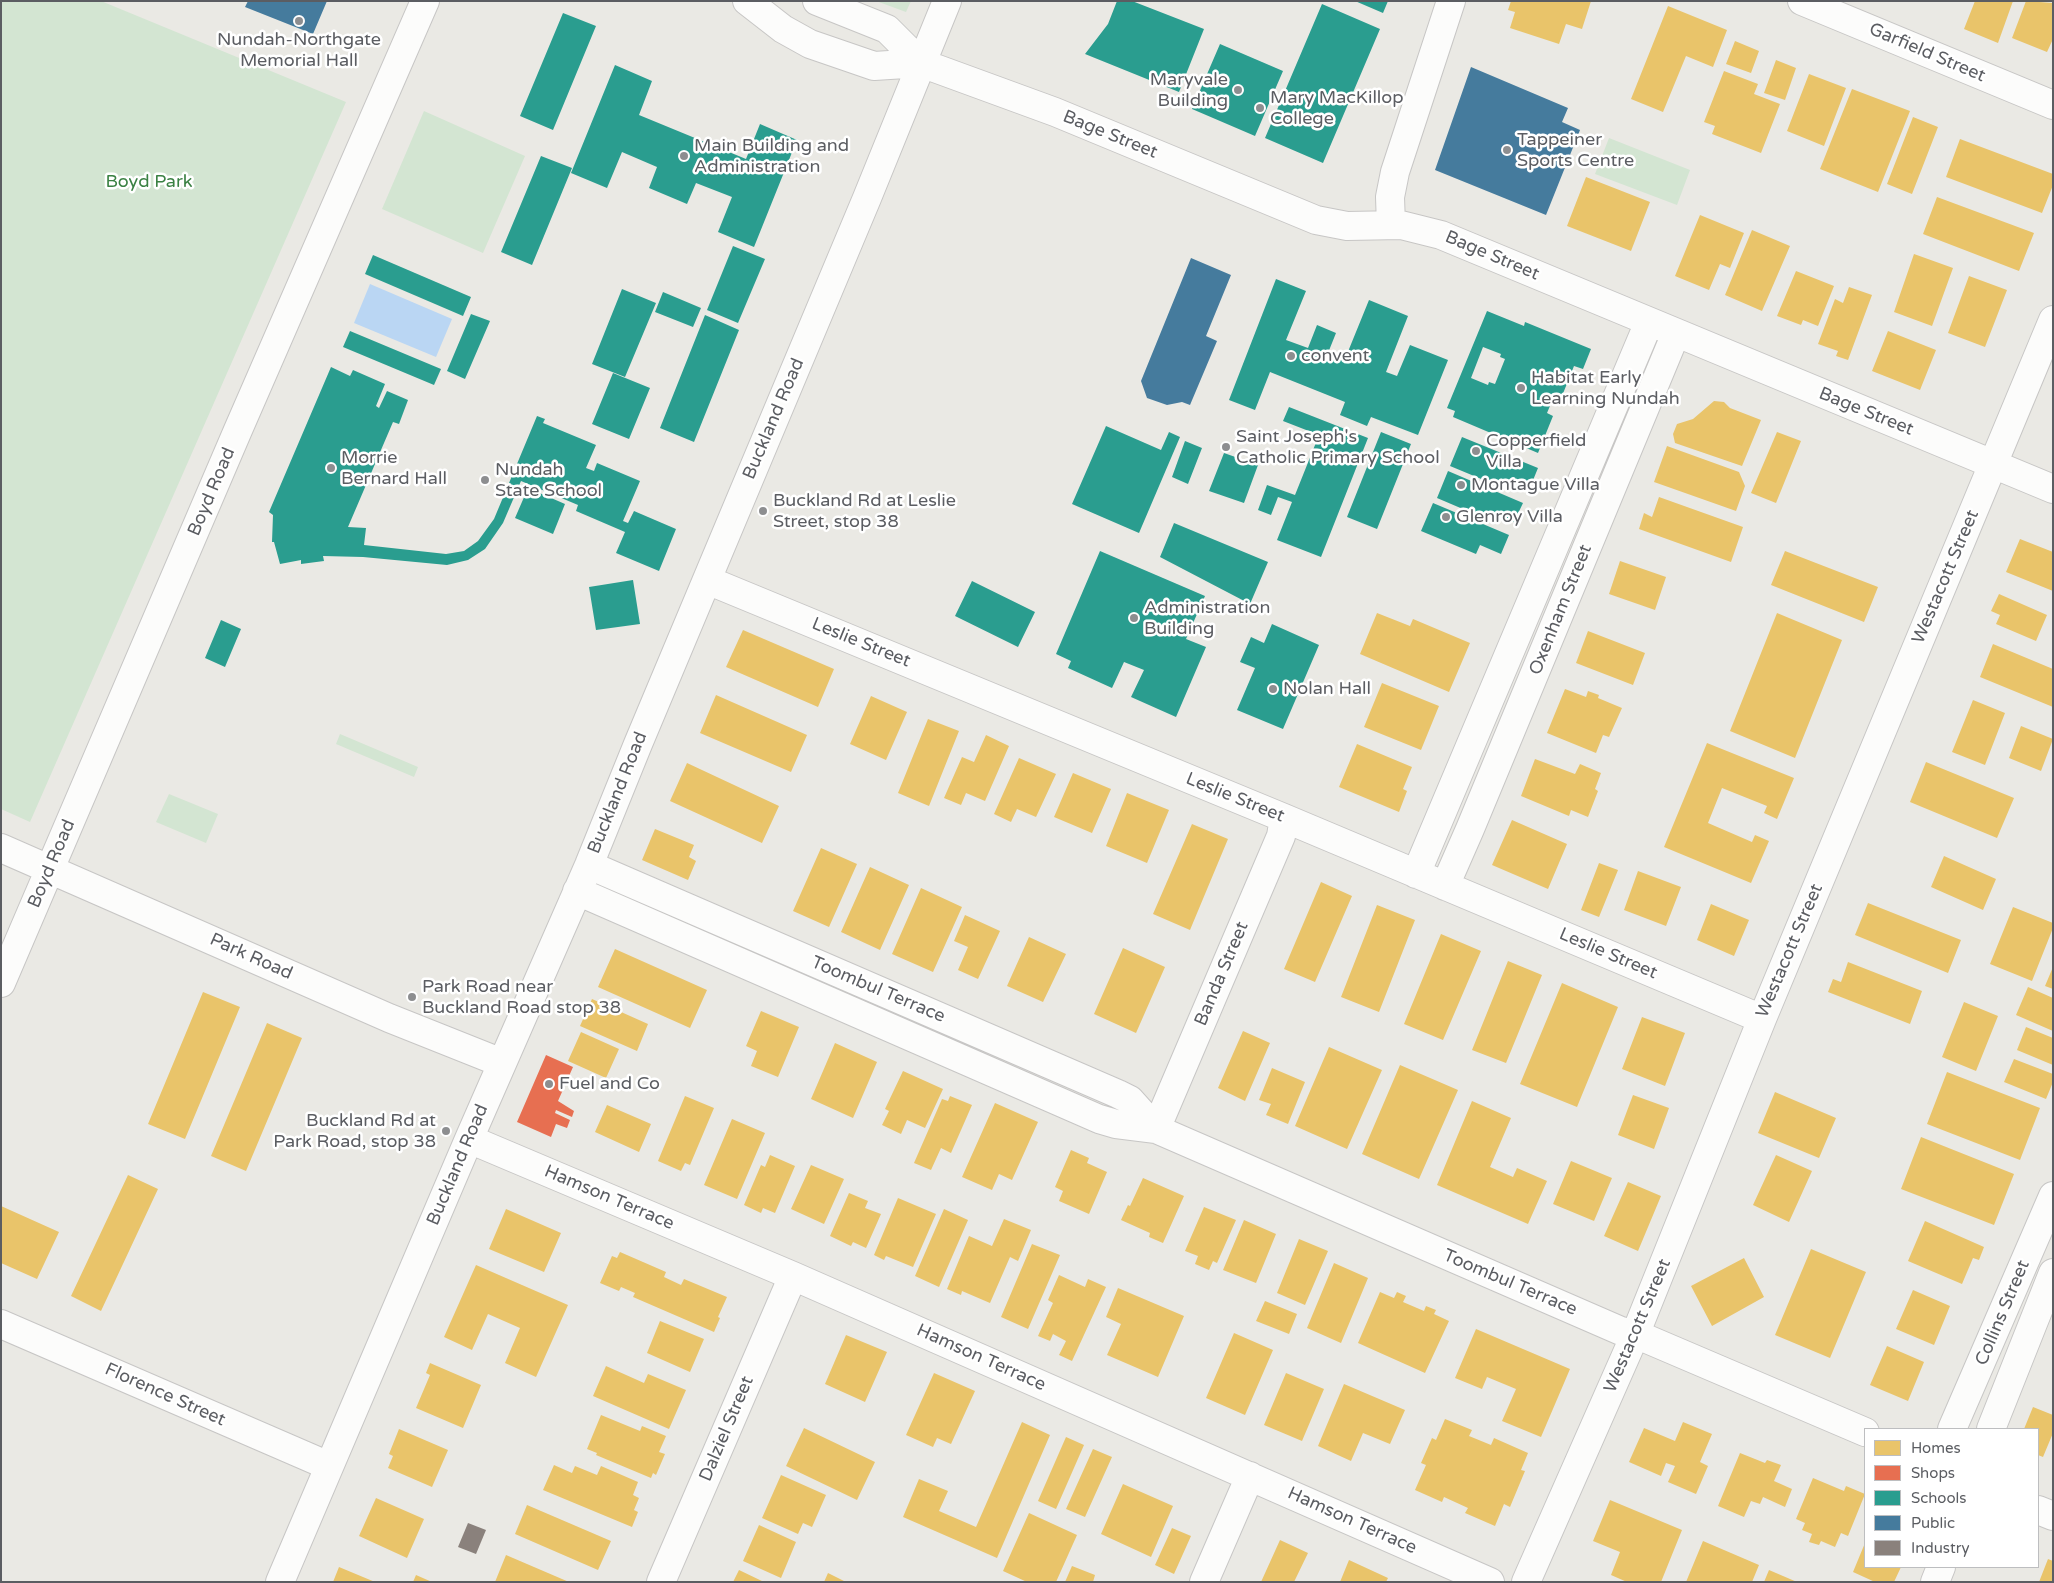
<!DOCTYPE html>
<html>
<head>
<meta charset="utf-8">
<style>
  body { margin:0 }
  #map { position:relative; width:2054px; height:1583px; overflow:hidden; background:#eae9e4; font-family:"Varela Round",sans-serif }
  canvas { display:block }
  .frame { position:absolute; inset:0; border:2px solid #5b5d62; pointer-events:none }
  .legend { position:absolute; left:1864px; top:1428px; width:175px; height:140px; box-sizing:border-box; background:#fff; border:1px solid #bdbec0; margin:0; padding:6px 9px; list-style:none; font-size:15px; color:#5b5d62 }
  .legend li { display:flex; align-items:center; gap:10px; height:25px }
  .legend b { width:25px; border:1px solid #bdbec0 }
</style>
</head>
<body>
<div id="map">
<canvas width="2054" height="1583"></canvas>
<div class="frame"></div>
<ul class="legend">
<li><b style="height:14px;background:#e9c46a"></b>Homes</li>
<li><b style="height:14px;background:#e76f51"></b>Shops</li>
<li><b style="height:14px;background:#2a9d8f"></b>Schools</li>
<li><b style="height:14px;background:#457b9d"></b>Public</li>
<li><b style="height:14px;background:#8a817c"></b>Industry</li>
</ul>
</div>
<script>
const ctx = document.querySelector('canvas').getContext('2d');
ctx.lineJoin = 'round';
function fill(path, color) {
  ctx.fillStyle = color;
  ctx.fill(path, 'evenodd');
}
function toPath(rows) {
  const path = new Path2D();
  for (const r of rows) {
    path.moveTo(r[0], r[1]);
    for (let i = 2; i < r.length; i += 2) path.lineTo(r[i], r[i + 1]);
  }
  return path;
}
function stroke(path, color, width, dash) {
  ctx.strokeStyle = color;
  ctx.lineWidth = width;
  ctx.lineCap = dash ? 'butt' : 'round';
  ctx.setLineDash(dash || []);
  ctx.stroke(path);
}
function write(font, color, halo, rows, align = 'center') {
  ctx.font = font + ' "Varela Round",sans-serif';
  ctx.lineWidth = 5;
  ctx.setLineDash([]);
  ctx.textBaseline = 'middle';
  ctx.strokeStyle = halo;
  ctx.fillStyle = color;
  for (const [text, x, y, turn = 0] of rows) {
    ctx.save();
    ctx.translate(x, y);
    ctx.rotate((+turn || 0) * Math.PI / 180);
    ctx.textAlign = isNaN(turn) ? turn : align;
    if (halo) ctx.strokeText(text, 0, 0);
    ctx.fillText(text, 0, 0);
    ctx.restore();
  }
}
fill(toPath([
  [1,1,101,1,346,102,30,822,1,809],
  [876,1,911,1,906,12],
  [424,111,525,156,483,253,382,209],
  [1609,138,1690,170,1677,205,1595,174],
  [340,734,418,767,414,777,336,744],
  [169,794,218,814,206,843,156,822]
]), '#d3e5d2');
fill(toPath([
  [370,284,452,319,436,357,354,323]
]), '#bad6f3');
fill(toPath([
  [1511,1,1591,1,1582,29,1566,24,1559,44,1510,28,1515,12,1508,10],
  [1975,1,2013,1,1998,43,1964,29],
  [2026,1,2053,3,2053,39,2047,52,2012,38],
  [1668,6,1727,30,1713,67,1686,56,1663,112,1631,99],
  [1735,41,1759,51,1751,73,1726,64],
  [1776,60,1796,68,1785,100,1764,93],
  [1724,71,1758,84,1754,94,1780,104,1761,153,1712,134,1715,126,1704,122],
  [1809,74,1846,88,1824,146,1787,131],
  [1852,89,1910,111,1878,192,1820,169],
  [1913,117,1938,127,1912,194,1887,184],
  [1960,139,2053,174,2053,185,2042,213,1946,177],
  [1586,177,1650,202,1631,251,1567,226],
  [1937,197,2034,233,2019,271,1923,234],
  [1700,215,1744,233,1730,268,1720,264,1709,290,1675,276],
  [1752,230,1790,246,1762,311,1725,295],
  [1914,254,1953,268,1932,326,1894,312],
  [1796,271,1834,286,1818,326,1803,320,1801,325,1777,316],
  [1969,276,2007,290,1985,347,1948,333],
  [1849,287,1872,295,1848,360,1836,356,1838,351,1818,344,1835,299,1843,303],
  [1888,331,1936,350,1920,390,1872,371],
  [1714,401,1724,402,1730,408,1761,420,1742,466,1675,443,1673,434,1677,424,1693,419],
  [1777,432,1801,441,1776,503,1751,493],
  [1667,446,1739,472,1745,486,1736,511,1654,482],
  [1659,497,1743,527,1731,562,1639,529,1644,513,1652,517],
  [2020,539,2053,552,2053,591,2006,572],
  [1785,551,1878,587,1864,622,1771,585],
  [1620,561,1666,577,1655,610,1609,594],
  [1999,594,2047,615,2036,641,1996,624,2000,615,1991,611],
  [1377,613,1410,626,1413,619,1470,643,1449,692,1360,654],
  [1777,613,1842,640,1795,758,1730,731],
  [743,630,834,669,818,707,726,667],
  [1588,631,1645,653,1633,685,1576,663],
  [1993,644,2053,669,2053,707,1980,677],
  [1382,683,1439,706,1421,750,1364,727],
  [1565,689,1586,697,1588,691,1599,695,1598,698,1622,708,1609,737,1603,735,1596,753,1547,733],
  [716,695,807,735,791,772,700,733],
  [871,696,907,712,886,760,850,744],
  [1973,700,2005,713,1985,765,1952,752],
  [928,719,959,731,929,806,898,793],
  [2021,726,2053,739,2041,771,2009,758],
  [986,735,1009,746,985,801,966,793,961,805,944,798,962,757,974,762],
  [1707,743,1794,778,1777,819,1764,813,1767,806,1722,788,1708,823,1752,842,1755,835,1769,841,1751,883,1664,847],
  [1357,744,1412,767,1403,789,1407,791,1399,812,1339,787],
  [1019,758,1056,774,1036,817,1017,809,1011,822,994,814],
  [1535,759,1575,774,1580,764,1601,773,1595,789,1598,791,1588,817,1571,810,1569,816,1521,796],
  [1926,762,2014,798,1997,838,1910,802],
  [687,763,779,806,762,843,670,801],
  [1073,773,1111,789,1092,833,1054,817],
  [1127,793,1169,810,1147,863,1106,846],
  [1512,820,1567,844,1548,889,1492,865],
  [1192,824,1228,839,1190,930,1153,914],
  [655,829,694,845,689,857,696,861,688,880,642,860],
  [821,848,857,864,829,927,793,911],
  [1944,856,1996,879,1983,910,1931,887],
  [1599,863,1618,870,1599,917,1581,910],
  [870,867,909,885,880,950,841,932],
  [1638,871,1681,887,1666,926,1624,910],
  [1321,882,1352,896,1315,982,1284,969],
  [921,888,962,907,933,972,892,954],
  [1868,903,1961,940,1948,973,1855,935],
  [1711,904,1749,920,1734,956,1697,940],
  [1377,905,1415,920,1379,1012,1341,997],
  [2013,907,2053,923,2053,928,2032,981,1990,964],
  [965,915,1000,931,978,979,958,970,968,947,954,941],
  [1441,934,1481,951,1443,1040,1404,1024],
  [1029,937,1066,954,1043,1002,1007,986],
  [1123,948,1165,967,1136,1033,1094,1014],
  [615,949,707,990,690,1028,598,987],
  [1508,961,1542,975,1506,1063,1472,1050],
  [1848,962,1922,991,1910,1024,1828,992,1833,979,1841,982],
  [2053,967,2053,989,2045,986],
  [1562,983,1618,1007,1577,1107,1520,1084],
  [2028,987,2053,998,2053,1031,2016,1015],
  [203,992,240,1007,185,1139,148,1124],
  [592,999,648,1024,637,1051,580,1026],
  [1964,1002,1998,1016,1976,1071,1942,1057],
  [761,1011,799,1027,778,1077,751,1066,757,1051,746,1046],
  [1642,1017,1685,1033,1665,1086,1622,1069],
  [267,1023,302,1038,246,1171,211,1156],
  [2026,1027,2053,1038,2053,1065,2017,1050],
  [1243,1031,1270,1043,1245,1101,1218,1088],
  [581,1032,619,1049,606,1078,568,1061],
  [835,1043,877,1062,853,1118,811,1099],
  [1329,1047,1382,1070,1347,1149,1295,1126],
  [2014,1059,2053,1074,2053,1082,2046,1099,2004,1082],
  [1400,1065,1458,1090,1419,1179,1362,1154],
  [1272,1068,1305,1082,1288,1124,1266,1115,1271,1104,1259,1100],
  [903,1071,943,1089,925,1128,907,1120,901,1134,882,1125,889,1111,885,1109],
  [1947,1072,2040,1108,2020,1160,1927,1124],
  [1775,1092,1836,1118,1819,1158,1758,1133],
  [1633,1095,1669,1108,1654,1149,1618,1135],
  [685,1096,714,1108,690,1165,685,1163,681,1171,658,1161],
  [950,1096,972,1105,951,1153,941,1148,931,1170,914,1163,942,1099,948,1101],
  [1472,1101,1511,1118,1490,1167,1513,1177,1517,1168,1547,1181,1528,1224,1437,1185],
  [995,1103,1038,1122,1012,1180,999,1174,992,1190,962,1177],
  [607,1105,651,1124,639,1152,595,1132],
  [732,1119,765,1133,737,1199,704,1185],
  [1921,1137,2014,1174,1994,1225,1901,1189],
  [1071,1150,1089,1158,1087,1163,1107,1172,1089,1214,1059,1201,1063,1191,1055,1187],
  [770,1155,795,1166,775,1213,763,1208,761,1213,744,1205,761,1165,765,1167],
  [1776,1155,1812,1171,1789,1222,1753,1205],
  [1571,1161,1612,1178,1594,1221,1553,1204],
  [811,1165,844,1179,824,1224,791,1209],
  [128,1175,158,1189,101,1311,71,1296],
  [1143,1178,1184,1196,1163,1243,1149,1237,1150,1233,1121,1220,1128,1205,1130,1206],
  [1628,1182,1661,1196,1638,1251,1604,1236],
  [849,1193,868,1201,865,1208,881,1214,866,1248,853,1242,851,1246,830,1236],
  [898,1198,936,1214,913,1267,886,1256,884,1260,874,1255],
  [1,1206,59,1232,37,1279,1,1263],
  [1204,1207,1236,1220,1217,1263,1213,1261,1209,1270,1195,1264,1198,1256,1185,1251],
  [506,1209,561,1233,544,1272,489,1249],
  [944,1209,968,1220,939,1287,915,1276],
  [1004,1219,1031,1230,1018,1261,1010,1257,990,1303,962,1291,961,1295,947,1289,969,1236,992,1246],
  [1244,1220,1276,1234,1256,1283,1223,1270],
  [1925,1221,1984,1247,1979,1260,1973,1258,1962,1284,1908,1261],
  [1299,1239,1328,1251,1305,1305,1277,1293],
  [1032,1244,1060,1255,1028,1329,1001,1317],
  [1811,1249,1866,1272,1830,1358,1775,1335],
  [620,1252,666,1272,664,1277,681,1285,684,1279,727,1297,718,1317,720,1318,714,1332,633,1297,635,1293,621,1287,619,1291,600,1283,612,1256,617,1258],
  [1744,1258,1764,1297,1712,1326,1691,1286],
  [1334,1263,1368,1278,1341,1343,1307,1328],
  [476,1265,568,1305,536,1377,505,1363,520,1328,488,1314,472,1350,444,1337],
  [1059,1275,1085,1287,1088,1279,1106,1287,1072,1361,1059,1355,1066,1341,1053,1334,1050,1341,1038,1336,1053,1303,1048,1300],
  [1118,1288,1184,1316,1158,1377,1107,1355,1121,1324,1106,1317],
  [1913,1290,1950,1306,1934,1345,1896,1329],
  [1380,1292,1394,1298,1397,1292,1406,1296,1403,1302,1424,1311,1426,1306,1436,1310,1434,1314,1449,1321,1425,1373,1358,1343],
  [1265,1301,1297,1314,1289,1334,1256,1321],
  [660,1321,704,1339,690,1372,647,1353],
  [1476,1329,1570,1369,1541,1437,1502,1421,1516,1389,1487,1377,1482,1389,1455,1378],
  [1234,1333,1273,1350,1245,1415,1206,1398],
  [846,1335,887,1352,865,1402,825,1384],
  [1887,1346,1924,1362,1908,1401,1870,1385],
  [430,1363,481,1385,463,1428,416,1408,430,1375,426,1373],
  [606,1366,644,1383,648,1374,686,1390,669,1429,593,1396],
  [934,1373,975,1391,951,1444,937,1438,933,1447,906,1435],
  [1286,1373,1324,1389,1302,1441,1264,1425],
  [1344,1384,1405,1410,1390,1444,1363,1433,1351,1461,1318,1446],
  [2033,1407,2053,1415,2053,1433,2043,1457,2038,1455,2038,1429,2024,1429],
  [601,1415,640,1431,642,1426,666,1436,659,1452,665,1454,656,1475,653,1473,651,1478,596,1455,597,1453,587,1449],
  [1445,1419,1472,1430,1469,1436,1491,1445,1494,1438,1528,1453,1521,1470,1525,1471,1510,1507,1504,1504,1495,1526,1465,1513,1468,1508,1444,1497,1442,1502,1415,1490,1426,1465,1421,1463,1432,1438,1436,1440],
  [1022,1422,1050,1435,997,1558,903,1517,919,1479,948,1491,939,1511,976,1527],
  [1683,1422,1712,1434,1700,1462,1708,1466,1696,1494,1668,1482,1675,1466,1666,1463,1661,1476,1629,1462,1644,1428,1675,1441],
  [804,1428,875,1462,857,1500,786,1466],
  [399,1429,448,1450,432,1487,388,1468,393,1456,389,1454],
  [1066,1437,1084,1445,1056,1509,1038,1501],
  [1093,1449,1112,1457,1085,1517,1066,1509],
  [1740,1453,1765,1463,1767,1460,1781,1465,1774,1481,1792,1489,1785,1507,1763,1497,1760,1504,1751,1501,1744,1517,1718,1506],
  [554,1465,572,1473,575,1466,597,1475,601,1466,638,1482,633,1495,639,1498,634,1510,638,1512,632,1527,543,1490],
  [781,1475,826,1495,812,1527,803,1523,798,1534,762,1518],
  [1813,1478,1844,1491,1846,1486,1865,1494,1848,1536,1841,1533,1835,1547,1821,1541,1819,1545,1809,1542,1812,1534,1802,1530,1805,1523,1796,1519],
  [1123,1484,1173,1506,1151,1557,1101,1534],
  [376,1498,424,1519,407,1558,359,1536],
  [1610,1500,1682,1530,1661,1582,1627,1582,1611,1575,1620,1552,1593,1541],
  [527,1505,611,1541,598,1570,515,1534],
  [1029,1513,1077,1535,1056,1582,1027,1582,1003,1571],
  [759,1525,796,1542,781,1578,743,1561],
  [1172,1528,1191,1536,1174,1574,1155,1565],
  [1280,1540,1308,1553,1294,1582,1261,1582],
  [1703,1541,1759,1565,1752,1582,1686,1582],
  [1865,1543,1865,1567,1901,1567,1894,1582,1875,1582,1853,1572],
  [506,1555,569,1582,495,1582],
  [2048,1559,2053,1561,2053,1582,2039,1582],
  [1349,1560,1388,1578,1386,1582,1340,1582],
  [1072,1566,1095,1575,1093,1582,1065,1582],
  [339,1567,375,1582,333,1582],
  [739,1570,764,1582,733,1582],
  [1769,1570,1797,1582,1764,1582],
  [828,1573,846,1582,824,1582],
  [416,1575,432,1582,413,1582]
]), '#e9c46a');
fill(toPath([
  [546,1055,573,1067,558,1101,574,1111,572,1117,556,1110,555,1113,570,1120,567,1128,556,1124,551,1137,517,1122]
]), '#e76f51');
fill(toPath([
  [1117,1,1132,1,1204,29,1179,92,1085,54,1108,24],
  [1355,1,1388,1,1383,13],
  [1322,4,1380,29,1323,163,1265,138],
  [563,13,596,26,553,130,520,116],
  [1220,44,1283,71,1255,136,1192,109],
  [615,65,652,81,639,115,746,159,760,124,797,140,754,247,718,232,732,197,696,183,687,204,649,188,657,167,622,152,607,188,571,173],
  [541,156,572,168,532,265,501,252],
  [733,246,765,259,738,323,707,310],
  [373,255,471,297,463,316,365,274],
  [1276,279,1306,291,1286,340,1308,348,1317,325,1336,333,1328,353,1345,359,1369,300,1408,316,1386,372,1397,376,1410,345,1448,360,1418,435,1371,417,1367,426,1340,415,1345,402,1270,372,1255,410,1229,400],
  [622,289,656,303,625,377,592,364],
  [663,292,701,308,693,327,655,312],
  [1487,311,1524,326,1525,322,1591,349,1583,369,1574,366,1562,396,1555,394,1547,413,1553,416,1538,453,1453,417,1455,411,1447,408],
  [1483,347,1501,354,1500,357,1505,359,1495,384,1489,382,1488,385,1471,378],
  [471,314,490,321,465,379,447,371],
  [705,315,739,330,694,442,660,428],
  [350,331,441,369,434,385,343,347],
  [331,367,350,376,353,370,385,384,376,406,379,408,387,391,408,400,399,424,393,422,348,527,366,528,364,545,446,554,464,551,478,541,494,519,537,416,545,419,543,423,596,445,586,468,594,471,597,463,640,481,623,521,628,523,634,511,676,529,659,571,616,553,625,532,576,511,578,505,521,481,503,523,485,549,468,560,447,565,363,557,323,556,324,561,301,564,301,560,280,564,274,542,272,542,273,515,269,512],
  [613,373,650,388,629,439,592,424],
  [1289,407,1368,438,1321,557,1277,540,1292,502,1278,497,1271,515,1258,510,1267,485,1295,495,1319,435,1283,421],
  [1106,426,1161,450,1169,432,1180,437,1139,533,1072,504],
  [1381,432,1411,444,1377,529,1347,517],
  [1462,437,1538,468,1529,490,1506,480,1503,488,1450,466],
  [1185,441,1202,448,1188,484,1172,477],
  [1224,453,1258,465,1244,503,1209,491],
  [1448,471,1523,503,1514,522,1495,514,1491,521,1437,498],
  [528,488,565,504,553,534,515,518],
  [1433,503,1509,535,1501,554,1480,545,1476,554,1421,531],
  [1174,523,1268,562,1250,604,1160,557],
  [1100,551,1205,596,1186,639,1206,647,1176,717,1131,697,1144,670,1124,662,1112,688,1068,668,1071,661,1056,654],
  [633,580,640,624,596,630,589,587],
  [972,581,1035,612,1018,647,955,616],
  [221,620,241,629,225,667,205,658],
  [1272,624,1319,645,1283,729,1237,710,1255,668,1240,662,1251,637,1264,643]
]), '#2a9d8f');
fill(toPath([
  [248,1,327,1,313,34,245,7],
  [1471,67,1568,108,1562,122,1580,130,1546,215,1435,170],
  [1191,258,1231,275,1206,336,1217,341,1190,405,1182,402,1167,405,1147,398,1141,381]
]), '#457b9d');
fill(toPath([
  [468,1523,486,1530,476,1554,458,1547]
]), '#8a817c');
const minor = toPath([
  [747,1,783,29,810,44,874,66,921,63,1055,112,1316,220,1347,226,1401,225,1441,235,2053,489],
  [817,1,887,29,921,63],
  [1802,1,2053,105],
  [1391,225,1390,197,1395,172,1451,1],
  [707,580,1284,818,1762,1019],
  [1,848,389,1018,502,1063],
  [589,865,1118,1094,1130,1100,1156,1129],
  [1416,874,1649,322],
  [1445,886,1470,829,1676,333],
  [577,891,1099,1119,1116,1124,1156,1129,1621,1331,1647,1339,1865,1432],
  [1,983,238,430,425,1],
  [1156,1129,1281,836,1284,818],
  [469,1139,793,1276,1490,1582],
  [1,1324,329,1466],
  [1952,1429,2053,1196],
  [1991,1429,2053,1273],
  [2038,1510,2053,1516],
  [280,1582,469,1139,589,865,638,744,867,198,947,1],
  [661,1582,793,1276],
  [1204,1582,1250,1476],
  [1526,1582,1635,1335,1762,1019,2053,320],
  [1935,1582,1941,1567]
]);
stroke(minor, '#c7c6c5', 30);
stroke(minor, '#fcfcfb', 28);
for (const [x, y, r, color] of [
  [299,21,5,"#8d8e90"],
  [1238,90,5,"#8d8e90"],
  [1260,108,5,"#8d8e90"],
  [1507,150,5,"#8d8e90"],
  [684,156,5,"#8d8e90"],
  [1291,356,5,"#8d8e90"],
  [1521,388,5,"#8d8e90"],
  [1226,447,5,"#8d8e90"],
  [1476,451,5,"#8d8e90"],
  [331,468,5,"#8d8e90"],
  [485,480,5,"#8d8e90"],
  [1461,485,5,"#8d8e90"],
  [763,511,5,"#8d8e90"],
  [1446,517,5,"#8d8e90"],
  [1134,618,5,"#8d8e90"],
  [1273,689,5,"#8d8e90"],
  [412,997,5,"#8d8e90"],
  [549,1084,5,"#8d8e90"],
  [446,1131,5,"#8d8e90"]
]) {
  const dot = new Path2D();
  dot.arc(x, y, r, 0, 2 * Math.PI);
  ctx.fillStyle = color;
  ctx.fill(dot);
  stroke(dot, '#fff', 2);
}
write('18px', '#5b5d62', '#fff', [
  ["Nundah-Northgate",299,40,"center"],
  ["Memorial Hall",299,61,"center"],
  ["Maryvale",1228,80,"right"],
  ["Building",1228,101,"right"],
  ["Mary MacKillop",1270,98],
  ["College",1270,119],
  ["Tappeiner",1517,140],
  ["Sports Centre",1517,161],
  ["Main Building and",694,146],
  ["Administration",694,167],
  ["convent",1301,356],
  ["Habitat Early",1531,378],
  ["Learning Nundah",1531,399],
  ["Saint Joseph's",1236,437],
  ["Catholic Primary School",1236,458],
  ["Copperfield",1486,441],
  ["Villa",1486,462],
  ["Morrie",341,458],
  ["Bernard Hall",341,479],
  ["Nundah",495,470],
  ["State School",495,491],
  ["Montague Villa",1471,485],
  ["Buckland Rd at Leslie",773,501],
  ["Street, stop 38",773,522],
  ["Glenroy Villa",1456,517],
  ["Administration",1144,608],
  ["Building",1144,629],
  ["Nolan Hall",1283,689],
  ["Park Road near",422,987],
  ["Buckland Road stop 38",422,1008],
  ["Fuel and Co",559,1084],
  ["Buckland Rd at",436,1121,"right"],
  ["Park Road, stop 38",436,1142,"right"]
], 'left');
write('18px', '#5b5d62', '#fff', [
  ["Garfield Street",1927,53,23],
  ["Bage Street",1110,135,22],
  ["Bage Street",1492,256,23],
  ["Bage Street",1866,412,22],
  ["Buckland Road",774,419,-67],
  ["Boyd Road",212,492,-67],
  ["Westacott Street",1946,577,-67],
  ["Oxenham Street",1561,610,-68],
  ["Leslie Street",861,643,22],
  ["Buckland Road",618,793,-68],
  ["Leslie Street",1235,798,22],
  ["Boyd Road",52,864,-67],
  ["Westacott Street",1790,951,-67],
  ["Leslie Street",1608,954,23],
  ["Park Road",251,957,24],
  ["Banda Street",1222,974,-67],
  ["Toombul Terrace",878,990,23],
  ["Buckland Road",458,1165,-67],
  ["Hamson Terrace",609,1198,23],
  ["Toombul Terrace",1510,1283,23],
  ["Collins Street",2003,1313,-67],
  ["Westacott Street",1638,1326,-67],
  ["Hamson Terrace",981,1358,24],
  ["Florence Street",165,1395,24],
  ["Dalziel Street",727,1429,-67],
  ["Hamson Terrace",1352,1521,24]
]);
write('18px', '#3a8143', '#fff', [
  ["Boyd Park",149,182]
]);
</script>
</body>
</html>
